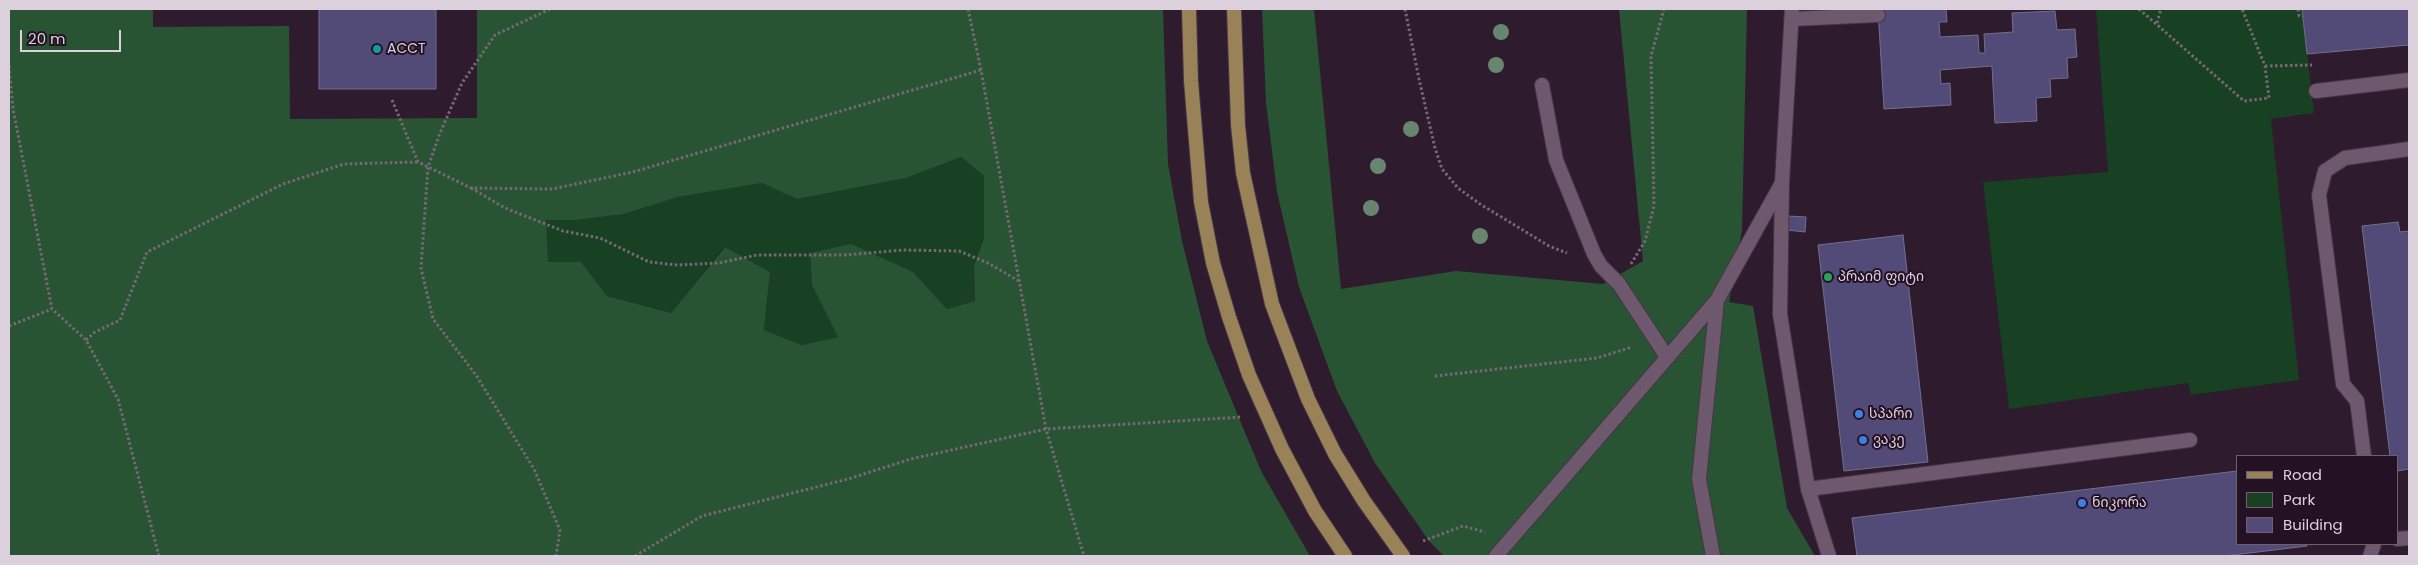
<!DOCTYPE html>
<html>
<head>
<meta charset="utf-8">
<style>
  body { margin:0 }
  #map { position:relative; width:2418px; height:565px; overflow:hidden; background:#2e1b2e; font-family:Poppins,sans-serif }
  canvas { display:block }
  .frame { position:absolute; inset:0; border:10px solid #ddd0dd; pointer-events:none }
  .legend { position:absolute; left:2236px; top:455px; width:162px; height:90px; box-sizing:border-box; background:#241224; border:1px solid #6e5e6e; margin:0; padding:6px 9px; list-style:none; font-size:15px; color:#ddd0dd }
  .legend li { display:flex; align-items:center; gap:10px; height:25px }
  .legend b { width:25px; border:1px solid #6e5e6e }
  .scale { position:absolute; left:20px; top:30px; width:101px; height:22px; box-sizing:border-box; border:2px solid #ddd0dd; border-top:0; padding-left:6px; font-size:15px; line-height:18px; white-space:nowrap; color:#ddd0dd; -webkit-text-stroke:4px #241224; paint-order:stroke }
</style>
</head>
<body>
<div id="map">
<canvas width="2418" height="565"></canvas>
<div class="frame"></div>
<ul class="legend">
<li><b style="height:6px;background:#998158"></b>Road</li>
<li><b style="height:14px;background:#184023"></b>Park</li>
<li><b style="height:14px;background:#524b77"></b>Building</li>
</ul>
<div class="scale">20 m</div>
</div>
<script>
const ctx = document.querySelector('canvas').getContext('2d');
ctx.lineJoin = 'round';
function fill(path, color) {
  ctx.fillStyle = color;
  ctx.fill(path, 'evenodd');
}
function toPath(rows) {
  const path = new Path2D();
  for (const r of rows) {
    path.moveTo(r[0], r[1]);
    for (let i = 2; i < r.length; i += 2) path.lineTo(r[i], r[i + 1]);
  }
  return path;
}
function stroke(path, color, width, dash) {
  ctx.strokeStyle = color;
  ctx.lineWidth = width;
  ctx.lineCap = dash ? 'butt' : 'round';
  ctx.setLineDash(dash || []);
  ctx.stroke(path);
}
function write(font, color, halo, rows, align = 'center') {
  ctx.font = font + ' Poppins,"Noto Sans Georgian",sans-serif';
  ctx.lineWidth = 4;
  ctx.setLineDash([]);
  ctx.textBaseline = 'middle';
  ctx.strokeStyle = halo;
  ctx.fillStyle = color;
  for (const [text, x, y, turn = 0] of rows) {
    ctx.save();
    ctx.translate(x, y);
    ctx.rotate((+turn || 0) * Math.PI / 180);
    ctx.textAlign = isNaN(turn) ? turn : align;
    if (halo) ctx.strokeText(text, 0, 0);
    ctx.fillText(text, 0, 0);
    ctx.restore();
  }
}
fill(toPath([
  [2096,9,2302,9,2314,113,2271,119,2299,380,2191,395,2188,383,2009,409,1983,182,2108,172],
  [961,157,984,176,984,238,974,266,975,301,947,309,913,272,810,253,812,285,838,337,802,345,764,330,770,272,724,247,671,313,607,296,581,262,548,262,545,220,576,220,624,214,678,197,762,183,797,199,906,178]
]), '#184023');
fill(toPath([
  [9,9,153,9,153,27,289,26,290,119,477,118,477,9,1163,9,1168,164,1182,241,1207,341,1261,471,1310,556,9,556],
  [961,157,984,176,984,238,974,266,975,301,947,309,913,272,851,244,810,253,812,285,838,337,802,345,764,330,770,272,725,247,671,313,607,296,581,262,548,262,546,220,576,220,624,214,678,197,762,183,797,199,906,178],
  [1262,9,1314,9,1341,289,1456,271,1603,284,1643,261,1619,9,1747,9,1742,230,1729,302,1753,306,1787,508,1815,556,1444,556,1429,541,1375,463,1337,391,1299,287,1277,192,1266,102]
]), '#295434');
const building = toPath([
  [319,9,436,9,436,89,319,89,319,9],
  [1878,9,1946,9,1947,22,1939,22,1940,37,1978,35,1979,53,1985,53,1984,34,2013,32,2012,13,2055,11,2057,30,2075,29,2077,57,2067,58,2068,78,2050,79,2051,97,2036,98,2037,121,1995,123,1992,66,1940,70,1941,84,1950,83,1951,105,1884,109,1878,9],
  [2302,9,2409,9,2409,45,2307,54,2302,9],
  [1788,216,1806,217,1805,232,1787,230,1788,216],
  [2398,222,2400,232,2409,231,2409,469,2397,471,2397,456,2390,456,2362,226,2398,222],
  [1903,235,1928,462,1844,471,1818,245,1903,235],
  [2237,471,2237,544,2306,544,2307,546,2225,556,1857,556,1852,518,2237,471]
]);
fill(building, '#524b77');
stroke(building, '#736f8c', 1);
const service = toPath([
  [1792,19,1878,15],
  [1542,85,1556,160,1594,254,1601,266,1619,284,1667,357],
  [2316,91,2409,80],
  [2364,456,2357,401,2343,384,2319,195,2325,171,2345,158,2409,149],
  [1808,489,2190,440],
  [2397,539,2409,538],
  [1496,556,1717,300,1782,183],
  [1713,556,1699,479,1717,300]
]);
const minor = toPath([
  [1792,9,1782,183,1780,314,1808,489,1829,556],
  [2370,556,2374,544]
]);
const primary = toPath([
  [1189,9,1191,81,1201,202,1213,263,1229,317,1249,375,1282,449,1315,511,1345,556],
  [1234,9,1238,125,1243,173,1272,304,1308,399,1335,454,1364,501,1403,556]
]);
stroke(service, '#463646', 16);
stroke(minor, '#463646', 16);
stroke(primary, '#463646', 16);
stroke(toPath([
  [550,9,495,35,462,83,440,133,428,167,421,268,433,319,476,375,534,469,560,530,556,556],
  [968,9,981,70,1046,429,1084,556],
  [1405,9,1419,79,1435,148,1442,169,1458,188,1480,204,1549,246,1567,253],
  [2139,9,2244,101,2269,98,2265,66,2242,9],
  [2298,9,2299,16,2303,16],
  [2157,23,2161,9],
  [9,66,13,109,52,309,86,340,118,399,159,556],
  [2265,66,2312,65],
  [392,100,418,162,471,188,552,189,633,172,981,70],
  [471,188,505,208,563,231,600,238,649,262,678,265,719,263,757,255,845,255,903,250,959,251,988,263,1019,281],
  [1631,264,1645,241,1654,206,1651,56,1664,9],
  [9,326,52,309],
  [86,340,95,332,120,320,147,252,283,184,344,164,418,162],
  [1435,376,1597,358,1632,347],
  [1423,541,1463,526,1485,532],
  [635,556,702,516,848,479,911,459,1046,429,1242,417]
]), '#776777', 3, [2.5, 2.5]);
stroke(service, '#6e586e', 14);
stroke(minor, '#6e586e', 14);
stroke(primary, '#998158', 14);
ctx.fillStyle = '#688570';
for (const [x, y] of [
  [1501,32],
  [1496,65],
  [1411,129],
  [1378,166],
  [1371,208],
  [1480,236]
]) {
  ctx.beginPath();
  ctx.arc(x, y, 8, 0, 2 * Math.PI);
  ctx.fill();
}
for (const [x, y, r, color] of [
  [377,49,5,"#0f9aa8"],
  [1828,277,5,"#2e9e5b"],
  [1859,414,5,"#3f7fe0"],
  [1863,440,5,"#3f7fe0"],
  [2082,503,5,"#3f7fe0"]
]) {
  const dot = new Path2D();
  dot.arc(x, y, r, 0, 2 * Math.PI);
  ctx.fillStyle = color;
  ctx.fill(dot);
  stroke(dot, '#241224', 2);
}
write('14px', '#ddd0dd', '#241224', [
  ["ACCT",387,49],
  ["პრაიმ ფიტი",1838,277],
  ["სპარი",1869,414],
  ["ვაკე",1873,440],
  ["ნიკორა",2092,503]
], 'left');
</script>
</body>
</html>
